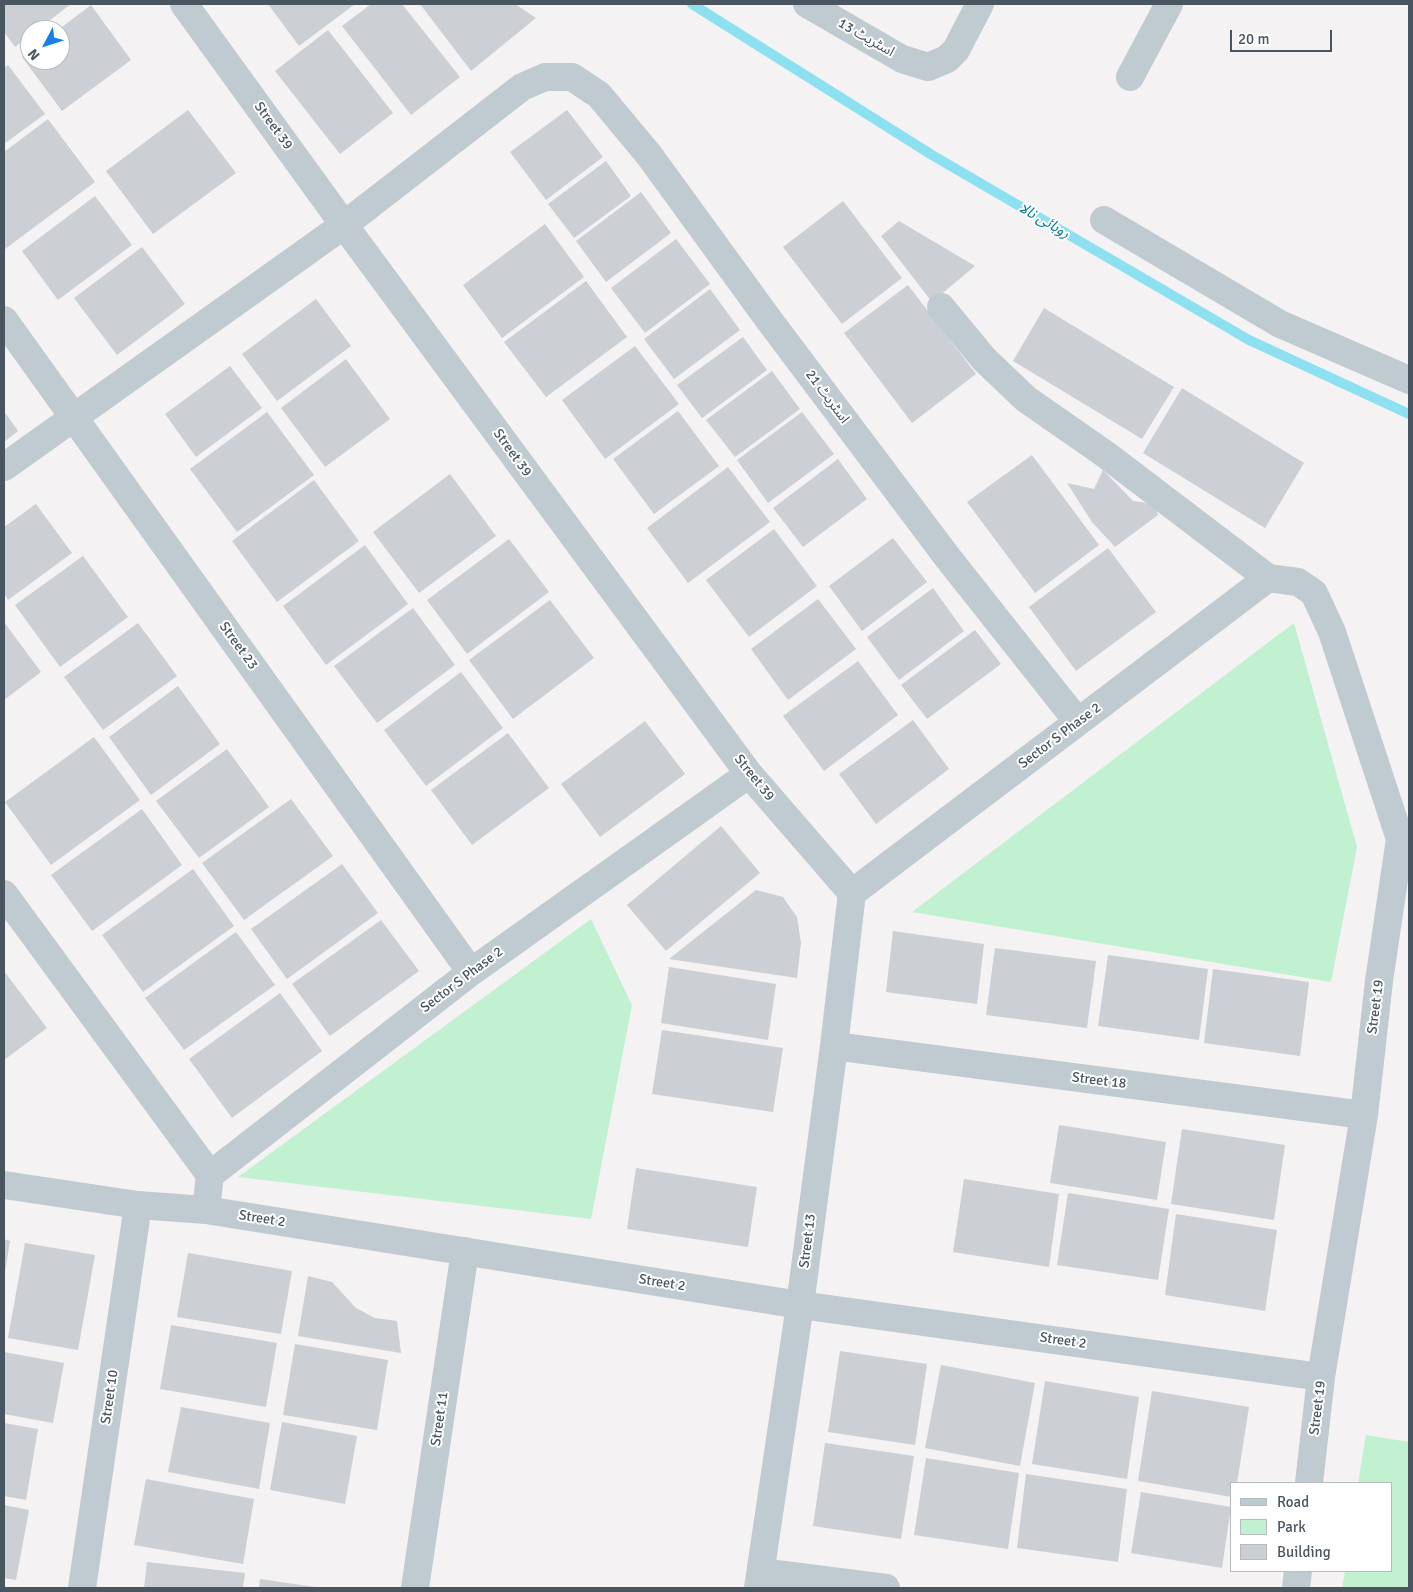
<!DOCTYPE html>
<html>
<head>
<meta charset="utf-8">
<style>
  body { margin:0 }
  #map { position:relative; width:1413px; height:1592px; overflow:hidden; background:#f4f2f2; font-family:Signika,sans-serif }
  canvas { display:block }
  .frame { position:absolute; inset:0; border:5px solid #495660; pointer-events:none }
  .legend { position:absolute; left:1230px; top:1482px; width:162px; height:90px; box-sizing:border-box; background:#fff; border:1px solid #b6bbbf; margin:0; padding:6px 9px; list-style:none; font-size:15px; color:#495660 }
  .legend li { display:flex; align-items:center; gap:10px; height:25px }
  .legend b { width:25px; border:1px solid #b6bbbf }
  .north { position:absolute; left:20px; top:20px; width:50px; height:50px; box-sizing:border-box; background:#fff; border:1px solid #b6bbbf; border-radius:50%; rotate:230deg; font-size:14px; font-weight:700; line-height:20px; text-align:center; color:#495660 }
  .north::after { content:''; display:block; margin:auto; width:18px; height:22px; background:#167fea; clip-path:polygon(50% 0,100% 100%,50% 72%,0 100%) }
  .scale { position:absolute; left:1230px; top:30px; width:102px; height:22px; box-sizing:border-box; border:2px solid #495660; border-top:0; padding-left:6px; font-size:15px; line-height:18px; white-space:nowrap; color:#495660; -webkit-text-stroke:4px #fff; paint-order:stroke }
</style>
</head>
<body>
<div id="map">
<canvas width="1413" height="1592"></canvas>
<div class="frame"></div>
<ul class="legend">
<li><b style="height:6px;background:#c0cad1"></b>Road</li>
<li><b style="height:14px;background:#c1f1d1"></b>Park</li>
<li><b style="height:14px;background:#cccfd4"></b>Building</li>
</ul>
<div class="north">N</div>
<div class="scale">20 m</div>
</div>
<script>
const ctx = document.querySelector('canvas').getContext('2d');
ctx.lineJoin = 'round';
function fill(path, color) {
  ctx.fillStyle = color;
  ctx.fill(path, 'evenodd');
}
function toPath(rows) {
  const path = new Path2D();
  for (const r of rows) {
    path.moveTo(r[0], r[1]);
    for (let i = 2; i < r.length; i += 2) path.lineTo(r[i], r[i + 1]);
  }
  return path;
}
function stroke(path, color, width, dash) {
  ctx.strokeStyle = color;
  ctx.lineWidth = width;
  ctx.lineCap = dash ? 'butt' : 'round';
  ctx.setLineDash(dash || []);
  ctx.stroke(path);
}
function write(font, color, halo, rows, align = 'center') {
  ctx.font = font + ' Signika,"Noto Sans Arabic",sans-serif';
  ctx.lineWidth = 4;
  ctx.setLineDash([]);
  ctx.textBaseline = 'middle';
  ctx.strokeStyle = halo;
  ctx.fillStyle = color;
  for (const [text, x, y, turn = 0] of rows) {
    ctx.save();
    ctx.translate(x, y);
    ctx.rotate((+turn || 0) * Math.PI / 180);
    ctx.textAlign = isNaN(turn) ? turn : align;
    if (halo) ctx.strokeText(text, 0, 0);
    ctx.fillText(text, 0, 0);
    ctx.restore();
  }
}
fill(toPath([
  [1294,623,1357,847,1331,982,912,912],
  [591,919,632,1005,591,1219,238,1177],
  [1366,1435,1409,1442,1409,1588,1342,1588,1345,1571,1392,1571,1392,1483,1358,1483]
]), '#c1f1d1');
stroke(toPath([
  [692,4,932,155,1249,340,1409,414]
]), '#8de0ef', 10);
fill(toPath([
  [4,4,71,4,37,30,30,30,30,35,15,47,4,32],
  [268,4,355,4,299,46],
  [371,4,402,4,460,77,411,115,342,26],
  [420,4,515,4,536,18,471,71],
  [91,5,131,60,62,111,22,57,30,51,30,60,60,60,60,30,58,30],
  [328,30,393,113,340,154,275,71],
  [8,65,45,114,4,144,4,68],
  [188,110,236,173,153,234,106,171],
  [567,110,603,157,546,200,510,152],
  [48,119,95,182,5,249,4,246,4,152],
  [606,161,631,196,574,238,548,204],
  [641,192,671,233,606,282,576,241],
  [95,196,132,245,58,300,22,251],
  [843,201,902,278,842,324,783,247],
  [899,221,975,266,932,302,881,236],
  [545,224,584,277,502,338,463,285],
  [676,239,710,284,645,333,611,288],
  [142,247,185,304,117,355,74,298],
  [586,281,627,337,546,397,504,342],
  [908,285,976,374,912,423,844,333],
  [710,289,740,330,674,379,644,339],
  [316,299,351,346,277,401,242,354],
  [1044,308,1174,387,1142,439,1013,361],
  [743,337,767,370,702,418,677,385],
  [635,346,679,404,605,459,562,400],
  [346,359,390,419,325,467,281,408],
  [230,366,262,408,196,457,165,414],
  [772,371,800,409,735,457,706,420],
  [1182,388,1304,463,1265,528,1143,453],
  [4,411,18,431,4,442],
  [678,411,719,466,654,514,613,459],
  [267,412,314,475,237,532,190,469],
  [802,412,834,454,768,503,737,460],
  [1032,455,1099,545,1035,593,967,502],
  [838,459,867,499,803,547,773,508],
  [728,467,770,522,688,583,647,528],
  [1103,470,1133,501,1155,504,1158,515,1115,547,1092,522,1067,483,1094,489],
  [450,474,496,536,419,593,373,532],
  [314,480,359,541,277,602,232,541],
  [36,504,72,553,8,600,4,593,4,527],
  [774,529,817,586,749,637,706,580],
  [893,538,927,582,862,631,829,586],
  [509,539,549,592,467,654,427,600],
  [365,545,408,604,326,665,283,606],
  [1108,548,1156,612,1076,671,1029,607],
  [83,556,128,617,60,667,15,605],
  [933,588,964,631,899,680,867,637],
  [818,599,856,649,788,700,751,649],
  [550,600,594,658,513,719,469,660],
  [413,608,455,665,377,723,334,666],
  [4,622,41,672,4,700],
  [138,623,177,676,103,730,64,677],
  [975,630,1001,664,927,719,901,685],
  [858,661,898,715,824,771,783,716],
  [461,672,503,728,426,786,384,730],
  [178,686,220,744,151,795,109,737],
  [913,720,949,769,876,824,839,774],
  [645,721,685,774,600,837,561,784],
  [508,733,549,788,472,845,431,790],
  [94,737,140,800,51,865,5,802],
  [227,749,269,807,199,858,156,801],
  [291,799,333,856,244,920,202,863],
  [142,809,182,865,92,931,51,875],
  [721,826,760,873,666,951,627,905],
  [342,864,378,913,287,979,251,929],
  [193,869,234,926,143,992,102,935],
  [756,890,783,897,797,917,801,943,797,978,669,959],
  [381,920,419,971,330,1036,292,984],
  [893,931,984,944,977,1004,886,992],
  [236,932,275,985,184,1050,145,998],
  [995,948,1096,961,1087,1028,986,1015],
  [1108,955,1208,969,1199,1040,1098,1026],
  [669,967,776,984,768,1040,661,1023],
  [1213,969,1309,982,1300,1056,1204,1043],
  [4,971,47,1028,4,1060],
  [280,993,322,1051,232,1118,189,1059],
  [662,1030,783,1048,773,1112,652,1094],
  [1059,1125,1166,1142,1157,1200,1050,1183],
  [1182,1129,1285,1145,1274,1220,1171,1204],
  [636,1168,757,1187,748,1247,627,1229],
  [964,1179,1059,1194,1049,1267,953,1252],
  [1068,1193,1169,1209,1158,1280,1057,1265],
  [1176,1214,1277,1230,1265,1311,1165,1295],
  [4,1239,10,1241,5,1272,4,1272],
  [25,1243,95,1255,78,1350,8,1338],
  [188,1253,292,1271,281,1334,177,1317],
  [308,1276,332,1282,356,1308,375,1318,397,1321,401,1353,298,1336],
  [171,1325,277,1343,266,1407,160,1389],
  [295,1344,388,1360,377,1430,283,1415],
  [840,1351,927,1364,915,1445,828,1432],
  [4,1352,64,1363,53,1423,4,1414],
  [941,1365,1035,1383,1020,1466,925,1448],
  [1045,1381,1139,1397,1127,1479,1032,1464],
  [1152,1391,1249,1407,1237,1483,1232,1483,1232,1497,1138,1481],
  [181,1407,270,1423,259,1489,168,1472],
  [282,1422,357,1436,345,1504,270,1490],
  [4,1423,38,1429,26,1500,4,1496],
  [825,1443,914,1456,901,1539,813,1526],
  [926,1458,1019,1473,1008,1549,914,1535],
  [1026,1474,1127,1489,1118,1562,1017,1548],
  [146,1479,254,1499,243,1564,134,1545],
  [1141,1492,1231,1507,1222,1568,1131,1553],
  [4,1505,29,1510,16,1580,4,1578],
  [147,1562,245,1573,243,1588,144,1588],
  [260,1579,315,1587,315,1588,259,1588]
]), '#cccfd4');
stroke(toPath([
  [184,4,344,225,749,774,852,893],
  [807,4,902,59,928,67,947,59,956,50,980,4],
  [1130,77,1169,4],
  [1104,220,1280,324,1409,380],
  [941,307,984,359,1026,399,1105,454,1268,578],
  [4,320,471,972],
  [4,467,344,225,522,87,545,77,572,77,599,95,649,155,769,320,948,558,1078,722],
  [1268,578,1298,582,1314,593,1332,632,1400,839,1379,981,1364,1115,1321,1377,1309,1483],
  [852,893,1268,578],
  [4,894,210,1175],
  [834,1046,1364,1115],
  [4,1185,138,1205,206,1210,800,1305,1321,1377],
  [206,1210,210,1175,471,972,749,774],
  [761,1572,886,1588],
  [82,1588,138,1205],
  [415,1588,465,1251],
  [758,1588,800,1305,834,1046,852,893],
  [1296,1588,1298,1571]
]), '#c0cad1', 28);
write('14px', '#495660', '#fff', [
  ["اسٹریٹ 13",866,38,30],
  ["Street 39",273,126,54],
  ["اسٹریٹ 21",827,397,53],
  ["Street 39",512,453,54],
  ["Street 23",238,646,54],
  ["Sector S Phase 2",1060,736,-37],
  ["Street 39",754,778,51],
  ["Sector S Phase 2",462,980,-37],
  ["Street 19",1376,1007,-83],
  ["Street 18",1099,1081,7],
  ["Street 2",262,1219,9],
  ["Street 13",808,1241,-83],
  ["Street 2",662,1283,9],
  ["Street 2",1063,1341,8],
  ["Street 10",110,1397,-82],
  ["Street 19",1318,1408,-83],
  ["Street 11",440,1419,-82]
]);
write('italic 15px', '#0b7e93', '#fff', [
  ["روہائی نالا",1044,221,30]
]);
</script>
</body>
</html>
